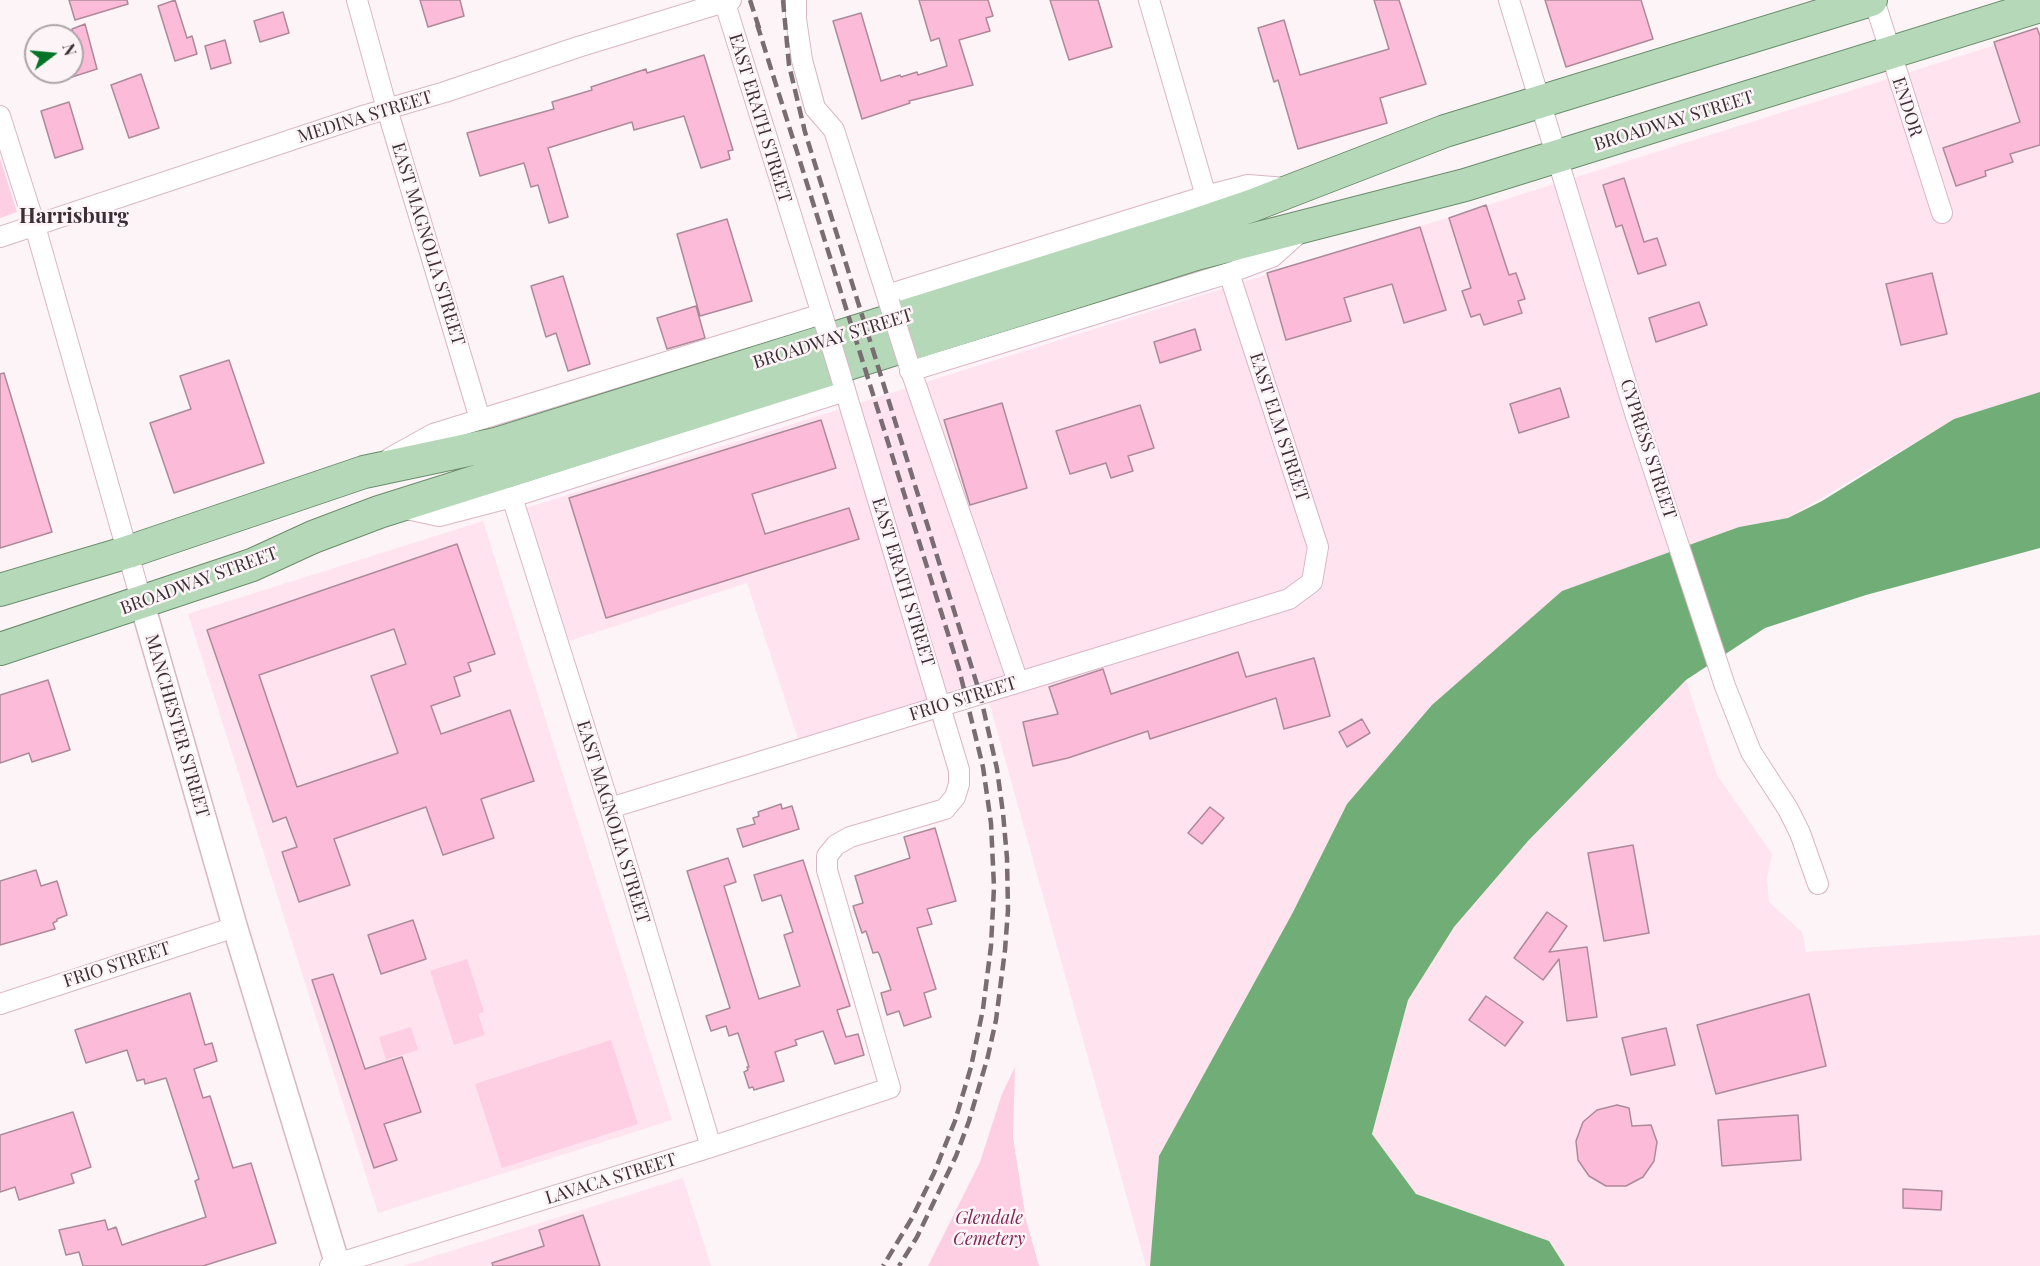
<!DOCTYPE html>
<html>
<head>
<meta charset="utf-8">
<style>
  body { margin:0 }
  #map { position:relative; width:2040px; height:1266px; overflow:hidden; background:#fcf4f7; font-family:"Playfair Display",serif }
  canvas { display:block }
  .north { position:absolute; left:24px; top:24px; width:60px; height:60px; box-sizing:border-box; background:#fcf4f7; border:2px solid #afa5a9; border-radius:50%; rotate:74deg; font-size:16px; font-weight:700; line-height:24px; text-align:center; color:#3c2e34 }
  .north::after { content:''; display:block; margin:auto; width:21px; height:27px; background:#057427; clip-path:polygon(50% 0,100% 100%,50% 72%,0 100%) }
</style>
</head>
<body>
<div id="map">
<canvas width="2040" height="1266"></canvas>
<div class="north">N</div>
</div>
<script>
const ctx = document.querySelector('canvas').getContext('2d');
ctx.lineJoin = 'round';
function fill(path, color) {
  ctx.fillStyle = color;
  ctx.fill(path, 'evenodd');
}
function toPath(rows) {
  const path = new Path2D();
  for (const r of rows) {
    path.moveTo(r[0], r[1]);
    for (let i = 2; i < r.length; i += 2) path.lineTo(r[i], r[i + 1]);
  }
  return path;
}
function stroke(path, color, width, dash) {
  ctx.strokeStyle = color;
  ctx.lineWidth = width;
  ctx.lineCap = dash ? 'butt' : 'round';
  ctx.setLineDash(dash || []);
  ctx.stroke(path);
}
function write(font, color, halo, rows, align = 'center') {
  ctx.font = font + ' "Playfair Display",serif';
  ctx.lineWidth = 5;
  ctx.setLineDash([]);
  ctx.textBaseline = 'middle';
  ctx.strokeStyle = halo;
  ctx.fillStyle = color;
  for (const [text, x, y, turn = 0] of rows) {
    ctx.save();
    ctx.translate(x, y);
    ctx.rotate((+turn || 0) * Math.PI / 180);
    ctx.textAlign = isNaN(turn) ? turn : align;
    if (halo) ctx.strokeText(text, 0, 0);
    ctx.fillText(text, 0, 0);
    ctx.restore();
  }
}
fill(toPath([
  [2040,31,2040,392,1954,419,1788,518,1739,527,1347,804,1292,914,1159,1156,1150,1266,1146,1266,983,680,799,742,747,583,569,641,526,508],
  [483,521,672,1120,378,1213,188,614],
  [1686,680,1717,775,1772,854,1767,879,1769,902,1802,932,1806,952,2040,935,2040,1266,1565,1266,1549,1241,1416,1194,1372,1134,1408,1000,1454,927,1528,841],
  [683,1178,711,1266,403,1266]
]), '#ffe3ef');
fill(toPath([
  [0,158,17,212,0,218],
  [467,959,484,1012,478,1014,485,1035,454,1045,430,971],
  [411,1027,418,1050,386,1060,379,1037],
  [611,1040,638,1124,502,1168,475,1084],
  [1015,1067,1013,1137,1026,1220,1039,1266,928,1266,980,1162,1002,1094]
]), '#fecfe3');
fill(toPath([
  [2040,392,2040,548,1866,595,1765,628,1686,680,1528,841,1454,927,1408,1000,1372,1134,1416,1194,1549,1241,1565,1266,1150,1266,1159,1156,1292,914,1347,804,1432,705,1562,591,1739,527,1788,518,1822,501,1954,419]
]), '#71ae77');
const building = toPath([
  [69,0,127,0,128,4,75,20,69,0],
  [175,0,187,38,192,36,197,54,175,61,158,6,175,0],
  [420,0,460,0,464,16,428,27,420,0],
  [919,0,988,0,993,16,986,18,990,31,959,40,973,85,909,101,910,103,862,119,833,21,861,13,881,81,900,75,901,77,917,72,918,75,947,66,939,38,931,41,919,0],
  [1050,0,1098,0,1112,47,1069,60,1050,0],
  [1374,0,1399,0,1426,84,1380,98,1387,123,1298,149,1278,80,1274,82,1258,28,1284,20,1300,75,1389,49,1374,0],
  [1545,0,1641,0,1653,39,1566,67,1545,0],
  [283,12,289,33,260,42,254,21,283,12],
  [85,24,97,69,72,77,72,29,85,24],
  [2037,28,2040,36,2040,145,2010,154,2013,162,1985,171,1986,176,1956,186,1943,148,2020,122,1994,42,2037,28],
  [225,40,231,63,211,69,205,46,225,40],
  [704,55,733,150,728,151,730,159,701,168,684,116,634,130,632,122,548,148,568,217,549,223,538,185,531,187,524,163,480,176,467,133,554,109,552,102,592,90,591,87,646,69,647,73,704,55],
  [141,74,159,128,129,138,111,85,141,74],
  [69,102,83,149,55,158,41,111,69,102],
  [1624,178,1644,242,1657,238,1666,265,1638,274,1622,225,1616,227,1603,185,1624,178],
  [1486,205,1509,275,1516,273,1525,299,1518,301,1522,313,1484,325,1480,314,1471,317,1462,291,1471,288,1449,218,1486,205],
  [727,219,752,301,700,316,677,234,727,219],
  [1420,227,1446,310,1404,323,1392,284,1344,298,1351,321,1286,340,1267,273,1420,227],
  [1932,273,1947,334,1901,345,1886,284,1932,273],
  [563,276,590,364,568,371,556,333,546,337,531,286,563,276],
  [1699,302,1707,325,1656,342,1649,318,1699,302],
  [696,306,705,338,667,349,657,318,696,306],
  [1195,329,1201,350,1160,363,1154,342,1195,329],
  [229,360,264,463,174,493,150,423,191,409,180,376,229,360],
  [4,373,52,532,0,548,0,374,4,373],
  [1560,388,1569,417,1519,433,1510,404,1560,388],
  [1002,403,1027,488,970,505,944,420,1002,403],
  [1140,405,1154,448,1128,456,1133,471,1111,478,1106,463,1070,474,1056,431,1140,405],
  [821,420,836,468,752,494,765,534,849,508,859,539,606,618,569,498,821,420],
  [457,544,495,654,468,663,471,671,454,677,460,696,431,706,441,734,510,710,534,781,481,799,494,838,443,855,426,807,334,839,350,885,299,902,282,852,297,847,286,817,273,822,207,630,457,544],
  [394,629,406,664,371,676,398,753,297,787,259,675,394,629],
  [1238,652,1246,677,1314,658,1330,716,1284,729,1276,698,1150,739,1148,731,1068,758,1033,766,1023,722,1058,714,1049,687,1103,669,1111,694,1238,652],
  [48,680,70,750,32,762,29,753,0,763,0,695,48,680],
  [1362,719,1370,733,1347,747,1339,732,1362,719],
  [781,804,782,809,792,806,799,829,743,847,737,829,755,824,753,818,759,816,758,812,781,804],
  [1210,807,1224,818,1202,844,1188,833,1210,807],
  [935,828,956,901,927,909,932,924,917,928,936,989,924,993,931,1017,904,1026,899,1011,887,1015,881,993,891,990,880,956,878,952,873,953,866,931,862,933,853,906,863,903,855,876,910,858,904,837,935,828],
  [1633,845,1649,933,1604,941,1588,853,1633,845],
  [728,858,736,882,724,886,759,999,800,986,784,935,793,932,781,895,762,901,754,875,803,860,850,1006,837,1010,846,1037,858,1034,864,1055,835,1064,823,1031,795,1040,797,1045,775,1052,784,1081,754,1090,753,1087,749,1088,744,1072,748,1070,747,1067,749,1067,738,1033,729,1036,726,1026,711,1031,706,1016,730,1008,687,871,728,858],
  [36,870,41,886,57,881,67,915,57,919,57,921,53,923,55,929,0,945,0,881,36,870],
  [1547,912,1567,926,1549,952,1587,947,1597,1017,1567,1021,1559,959,1543,980,1514,958,1547,912],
  [413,920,426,959,381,974,368,935,413,920],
  [333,974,365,1069,402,1057,421,1112,384,1124,397,1160,374,1168,312,980,333,974],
  [190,993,205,1045,212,1043,217,1061,194,1069,203,1098,210,1096,233,1168,251,1163,276,1243,203,1266,83,1266,79,1252,66,1255,59,1230,105,1220,108,1230,116,1227,122,1245,206,1217,195,1181,199,1179,166,1078,145,1084,144,1079,137,1081,127,1050,86,1063,75,1030,190,993],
  [1809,994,1826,1066,1716,1094,1697,1025,1809,994],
  [1486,996,1523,1022,1505,1046,1469,1020,1486,996],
  [1666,1028,1675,1065,1631,1075,1622,1038,1666,1028],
  [1617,1105,1629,1108,1632,1126,1651,1125,1657,1142,1654,1161,1643,1177,1626,1186,1606,1186,1589,1176,1578,1160,1576,1141,1583,1122,1597,1110,1617,1105],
  [73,1112,91,1167,71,1174,74,1183,19,1200,15,1187,0,1192,0,1135,73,1112],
  [1798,1115,1801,1160,1722,1166,1718,1120,1798,1115],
  [1903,1189,1942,1191,1941,1210,1903,1208,1903,1189],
  [583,1215,600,1266,493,1266,492,1263,544,1246,539,1230,583,1215]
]);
fill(building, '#fcbbd8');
stroke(building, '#ad8a99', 1.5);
const minor = toPath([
  [357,0,387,109,480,419],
  [724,0,825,324],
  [796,0,796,19,802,60,815,108,834,130,889,302],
  [1149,0,1206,196],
  [1509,0,1635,413,1725,686,1751,752,1788,809,1800,833,1818,884],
  [1874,0,1942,213],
  [0,116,35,226,142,603],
  [0,237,366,115,445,92,578,47,731,0],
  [887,295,1206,196,1248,185,1286,188],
  [908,362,1018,682],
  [910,371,1229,273,1272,257,1300,232],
  [390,458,433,434,822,314],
  [512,497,610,808,711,1147],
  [402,508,439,516,512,497,845,391],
  [610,808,1289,599,1312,582,1318,547,1229,273],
  [0,1004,235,927],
  [330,1266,711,1147,890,1088,827,870,827,856,836,845,850,837,945,809,955,797,959,784,959,770,842,380]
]);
const tertiary = toPath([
  [142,603,235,927,338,1266]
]);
const primary = toPath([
  [0,590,128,552,364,472,496,444,1189,227,1251,206,1445,131,1871,0],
  [0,649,252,565,313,537,379,512,1196,254,1465,185,2040,6]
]);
stroke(minor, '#dab6c5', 22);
stroke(tertiary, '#dab6c5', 27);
stroke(primary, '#6b8d6b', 34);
stroke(minor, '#fff', 20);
stroke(tertiary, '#fff', 24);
stroke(primary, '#b5d9b8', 32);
stroke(toPath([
  [750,0,760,31],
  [783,0,789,65,805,132,980,694,997,769,1003,813,1007,858,1008,910,1005,950,996,1020,988,1056,969,1121,956,1156,917,1237,899,1266],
  [757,24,959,669,983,767,991,823,994,887,991,946,983,1009,971,1067,955,1121,934,1173,912,1218,883,1266]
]), '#796d72', 4.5, [12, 6]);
const minorBridge = toPath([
  [889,302,908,362],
  [825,324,842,380]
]);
stroke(minorBridge, '#dab6c5', 22, []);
stroke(minorBridge, '#fff', 20);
write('18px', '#3c2e34', '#fcf4f7', [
  ["ENDOR",1907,107,72],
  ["MEDINA STREET",365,117,-17],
  ["EAST ERATH STREET",760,118,73],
  ["BROADWAY STREET",1674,121,-17],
  ["EAST MAGNOLIA STREET",428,244,73],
  ["BROADWAY STREET",833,339,-17],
  ["EAST ELM STREET",1279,427,72],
  ["CYPRESS STREET",1648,449,72],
  ["BROADWAY STREET",199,581,-20],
  ["EAST ERATH STREET",903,582,73],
  ["FRIO STREET",963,699,-17],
  ["MANCHESTER STREET",177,726,74],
  ["EAST MAGNOLIA STREET",613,822,73],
  ["FRIO STREET",117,965,-18],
  ["LAVACA STREET",611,1179,-17]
]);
write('italic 18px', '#812858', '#fcf4f7', [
  ["Glendale",989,1218],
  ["Cemetery",989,1239]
]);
write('bold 21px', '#3c2e34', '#fcf4f7', [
  ["Harrisburg",74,216]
]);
</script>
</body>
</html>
